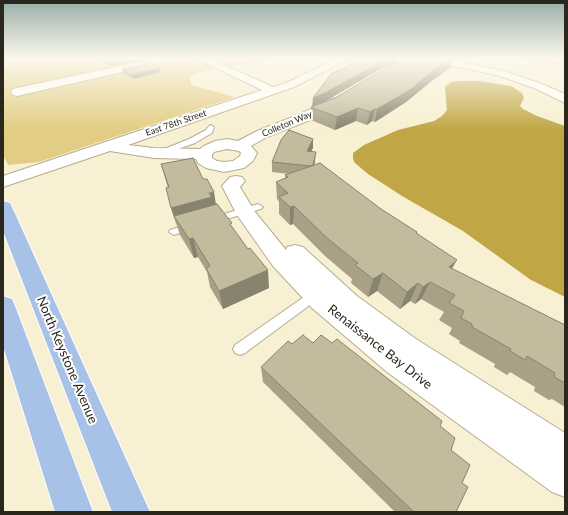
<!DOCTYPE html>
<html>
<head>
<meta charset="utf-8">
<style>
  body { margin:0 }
  #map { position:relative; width:568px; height:515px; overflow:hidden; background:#f8f0d2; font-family:Lato,sans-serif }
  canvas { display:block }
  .frame { position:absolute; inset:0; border:4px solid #2a271c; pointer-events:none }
</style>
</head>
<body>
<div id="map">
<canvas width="568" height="515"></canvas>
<div class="frame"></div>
</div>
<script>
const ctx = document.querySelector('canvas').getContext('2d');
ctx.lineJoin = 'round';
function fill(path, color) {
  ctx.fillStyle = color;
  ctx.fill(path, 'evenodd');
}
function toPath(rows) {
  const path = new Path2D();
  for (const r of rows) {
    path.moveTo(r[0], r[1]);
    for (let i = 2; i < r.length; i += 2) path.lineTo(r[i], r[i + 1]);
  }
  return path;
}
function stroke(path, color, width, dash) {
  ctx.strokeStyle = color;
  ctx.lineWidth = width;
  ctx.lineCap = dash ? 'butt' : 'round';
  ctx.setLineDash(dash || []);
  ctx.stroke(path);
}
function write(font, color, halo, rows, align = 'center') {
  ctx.font = font + ' Lato,sans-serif';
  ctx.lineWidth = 4;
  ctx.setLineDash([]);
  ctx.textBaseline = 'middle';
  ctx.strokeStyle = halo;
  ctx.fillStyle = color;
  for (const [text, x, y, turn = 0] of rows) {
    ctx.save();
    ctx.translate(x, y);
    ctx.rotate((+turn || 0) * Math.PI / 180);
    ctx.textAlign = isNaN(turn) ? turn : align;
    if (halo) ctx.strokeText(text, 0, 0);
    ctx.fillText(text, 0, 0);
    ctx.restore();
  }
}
fill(toPath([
  [3,58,273,58,258,62,204,71,190,76,191,85,235,97,39,162,8,165,3,155],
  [510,58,549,58,565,60,565,67]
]), '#e2cd84');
fill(toPath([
  [460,81,479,81,511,86,522,93,524,98,520,106,523,109,537,116,565,126,565,297,531,280,463,231,402,196,368,174,355,163,353,159,353,153,364,145,398,130,434,121,442,116,447,110,445,87,451,82]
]), '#c0a645');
const service = toPath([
  [211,125,214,127,212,133,195,143,164,154,158,154,157,152,189,139,206,130,209,126,211,125],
  [258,204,263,207,261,209,213,223,208,220,210,218,258,204],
  [193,223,198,226,197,228,174,235,169,232,170,230,193,223],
  [318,288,322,290,324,293,322,296,245,353,240,355,235,353,233,349,235,345,314,290,318,288]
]);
const minor = toPath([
  [158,58,175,58,170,61,17,96,13,95,11,92,13,89,17,88,158,58],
  [197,58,209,58,273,87,286,83,338,58,350,58,294,87,128,145,154,148,200,149,204,146,215,141,227,139,238,141,257,131,300,114,333,98,341,98,343,101,341,104,310,120,267,137,251,146,257,153,253,161,244,168,224,172,206,168,198,163,196,159,154,158,110,151,3,187,3,176,262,90,199,60,197,58],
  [227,149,239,151,241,153,240,156,233,161,224,162,217,161,212,158,212,155,214,152,227,149],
  [419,58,435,58,459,61,507,72,542,84,565,94,565,103,534,88,500,76,459,67,423,62,420,61,419,58],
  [236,176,242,177,245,181,240,187,255,212,286,250,287,247,295,245,303,247,357,296,416,339,565,433,565,497,552,492,387,372,312,308,273,266,237,215,222,186,230,177,236,176]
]);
const primary = toPath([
  [3,201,10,203,12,207,150,512,112,512,3,231,3,201],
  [3,296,12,299,15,306,93,512,55,512,3,346,3,296]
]);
stroke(service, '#b4ac90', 2);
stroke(minor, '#b4ac90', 2);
stroke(primary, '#fff', 2);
fill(service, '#fff');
fill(minor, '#fff');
fill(primary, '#a7c2e6');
fill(toPath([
  [96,58,142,58,143,60,111,66],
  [409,58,454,58,450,68,433,80,406,102,375,122,372,121,367,125,356,121,335,130,311,120,311,107,335,98],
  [122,69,161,72,133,79,123,73],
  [313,148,311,151,315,161,314,165,381,209,417,232,417,233,452,269,565,325,565,407,552,399,549,400,534,391,535,387,510,372,507,375,494,367,495,364,459,343,460,341,449,334,452,328,439,320,444,312,421,299,415,304,410,301,400,309,377,291,368,297,351,283,352,279,325,256,293,224,290,225,279,214,279,202,277,199,276,182,285,178,285,175,289,174,272,172,272,162],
  [161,164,216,204,233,229,269,288,223,309,210,287,207,272,198,257,194,258,180,235,171,208,168,188],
  [313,343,332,343,440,426,451,450,462,483,456,512,395,512,263,382,261,367,292,344]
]), '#a8a188');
fill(toPath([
  [125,58,142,58,143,60,111,66,109,61],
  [391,58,398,58,397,62,381,69,324,102,312,107,313,98,383,61],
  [453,58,454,58,450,68,433,80,406,102,375,122,377,109,436,68],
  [160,68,161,72,133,79,131,75],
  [358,108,356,121,335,130,337,117],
  [375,109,372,121,367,125,370,112],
  [313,139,313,148,306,160,307,151],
  [316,152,315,161,312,176,313,166],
  [214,192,217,211,174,216,177,226,171,208],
  [294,206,293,224,290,225,290,207],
  [193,238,198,257,194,258,189,239],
  [457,260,447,277,449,267],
  [268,270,269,288,223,309,219,291],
  [383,273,377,291,368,297,373,279],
  [430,282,421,299,415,304,423,287],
  [418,283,410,301,400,309,407,292]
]), '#88836f');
const building = toPath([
  [104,58,125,58,109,61,104,58],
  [364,58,391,58,383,61,325,93,313,98,331,74,364,58],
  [409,58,453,58,436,68,410,90,377,109,375,109,370,112,358,108,337,117,311,107,335,98,393,64,409,58],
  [152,63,160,68,131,75,122,69,152,63],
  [289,130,313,139,307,151,316,152,313,165,310,166,272,162,281,140,289,130],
  [193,158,203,179,207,179,214,192,209,193,212,197,171,208,166,188,169,187,161,164,193,158],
  [320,163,381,209,417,232,416,233,457,260,449,267,565,325,565,383,554,377,555,373,527,356,525,360,510,351,511,349,472,327,472,324,461,318,464,311,449,303,455,295,430,282,423,287,418,283,407,292,383,273,373,279,355,265,358,263,327,238,294,206,290,207,279,197,288,193,276,182,288,177,285,175,320,163],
  [217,204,232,223,230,224,248,249,250,248,268,270,219,291,206,268,210,266,193,238,189,239,174,216,217,204],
  [303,335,313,343,321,335,332,343,337,339,442,421,440,426,455,438,451,450,470,465,462,483,468,487,456,512,414,512,261,367,288,341,292,344,303,335]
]);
fill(building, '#c3bb9e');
stroke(building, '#88836f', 1);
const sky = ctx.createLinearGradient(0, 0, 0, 130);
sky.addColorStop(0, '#98aea7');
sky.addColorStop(0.45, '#fcf8eb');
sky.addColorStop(1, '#fcf8eb00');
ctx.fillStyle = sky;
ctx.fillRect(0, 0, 568, 130);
write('9px', '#2a271c', '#fff', [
  ["East 78th Street",176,123,-19],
  ["Colleton Way",287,124,-23]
]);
write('13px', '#2a271c', '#fff', [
  ["Renaissance Bay Drive",380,347,38],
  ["North Keystone Avenue",67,360,67]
]);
</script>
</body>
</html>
